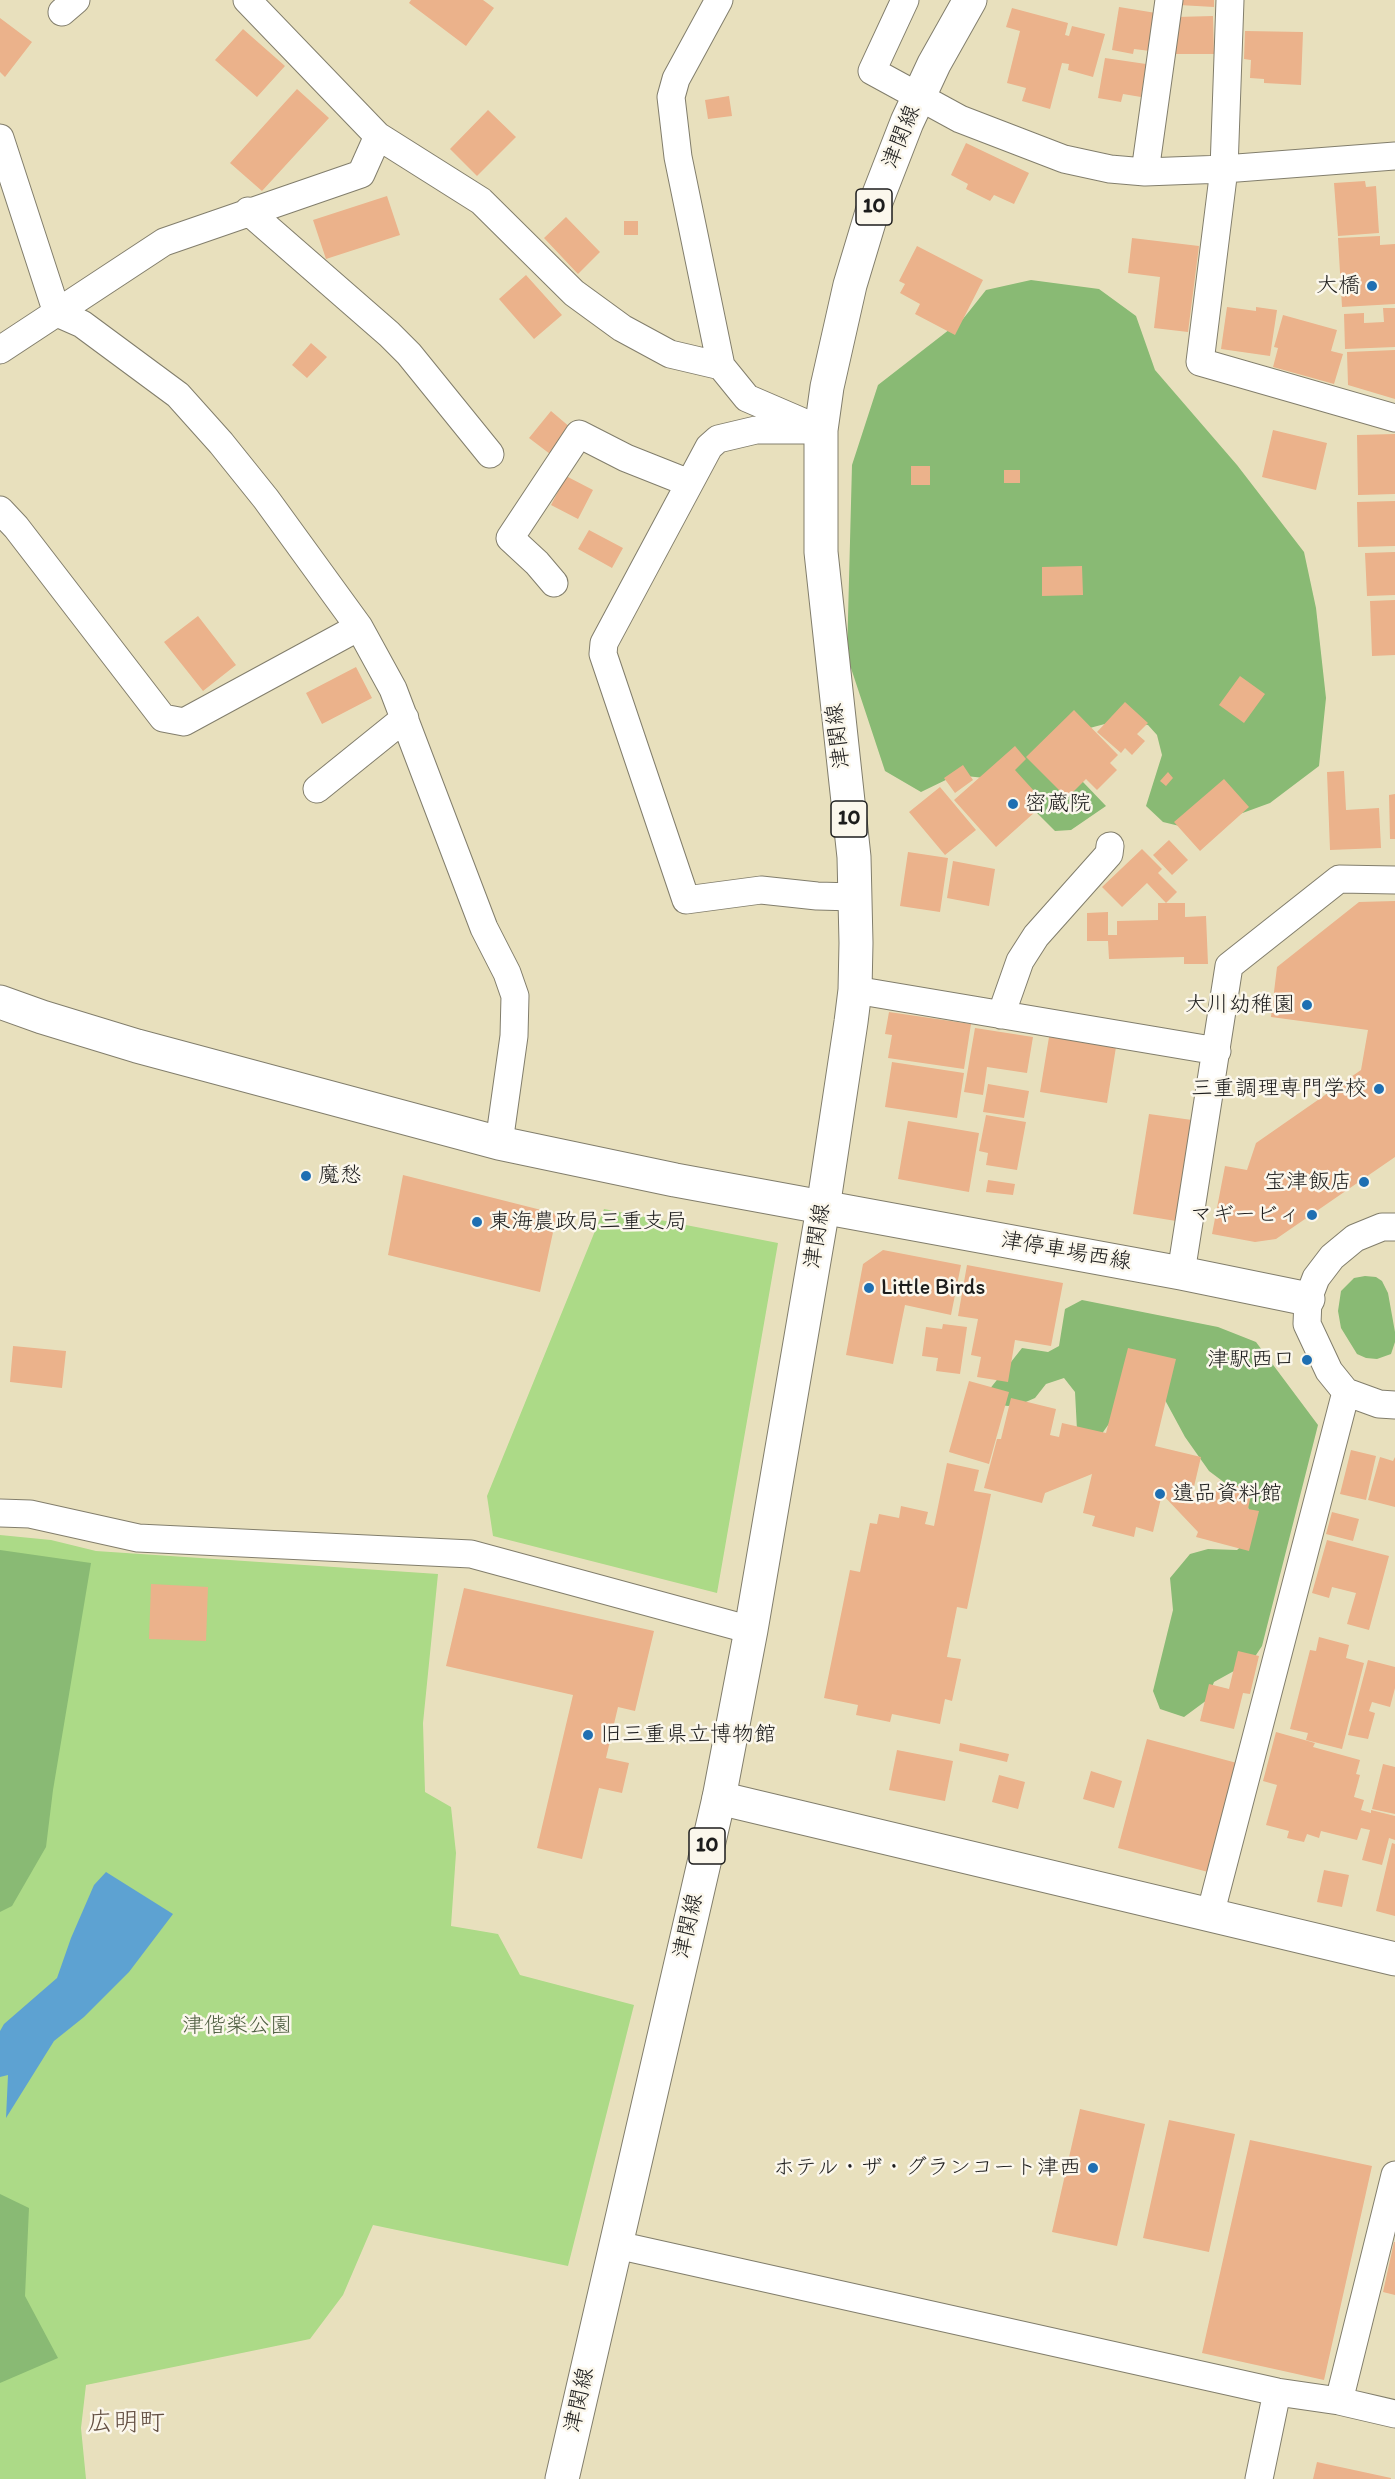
<!DOCTYPE html>
<html>
<head>
<meta charset="utf-8">
<style>
  body { margin:0 }
  canvas { display:block; background:#e8e0bd }
</style>
</head>
<body>
<canvas width="1395" height="2479"></canvas>
<script>
const ctx = document.querySelector('canvas').getContext('2d');
ctx.lineJoin = 'round';
function fill(path, color) {
  ctx.fillStyle = color;
  ctx.fill(path, 'evenodd');
}
function toPath(rows) {
  const path = new Path2D();
  for (const r of rows) {
    path.moveTo(r[0], r[1]);
    for (let i = 2; i < r.length; i += 2) path.lineTo(r[i], r[i + 1]);
  }
  return path;
}
function stroke(path, color, width, dash) {
  ctx.strokeStyle = color;
  ctx.lineWidth = width;
  ctx.lineCap = dash ? 'butt' : 'round';
  ctx.setLineDash(dash || []);
  ctx.stroke(path);
}
function write(font, color, halo, rows, align = 'center') {
  ctx.font = font + ' Itim,"Klee One",sans-serif';
  ctx.lineWidth = 5;
  ctx.setLineDash([]);
  ctx.textBaseline = 'middle';
  ctx.strokeStyle = halo;
  ctx.fillStyle = color;
  for (const [text, x, y, turn = 0] of rows) {
    ctx.save();
    ctx.translate(x, y);
    ctx.rotate((+turn || 0) * Math.PI / 180);
    ctx.textAlign = isNaN(turn) ? turn : align;
    if (halo) ctx.strokeText(text, 0, 0);
    ctx.fillText(text, 0, 0);
    ctx.restore();
  }
}
fill(toPath([
  [604,1209,778,1243,717,1593,493,1536,487,1496],
  [0,1535,51,1540,96,1551,438,1574,423,1723,425,1792,451,1807,456,1853,451,1926,498,1934,520,1975,634,2005,568,2266,373,2225,343,2295,310,2339,86,2385,81,2428,86,2479,0,2479]
]), '#acda87');
fill(toPath([
  [1031,280,1099,289,1136,316,1155,370,1237,465,1304,552,1316,608,1326,698,1319,766,1270,803,1196,830,1163,822,1146,806,1162,755,1157,735,1148,725,1116,721,1071,733,1060,758,1106,806,1071,830,1055,831,1004,780,956,775,921,792,885,771,847,656,852,465,878,385,963,319,986,290],
  [1365,1276,1376,1277,1382,1281,1388,1293,1395,1332,1395,1342,1391,1354,1377,1359,1366,1358,1357,1354,1341,1328,1338,1311,1341,1291,1354,1278],
  [1082,1300,1218,1327,1256,1342,1318,1425,1262,1646,1252,1661,1214,1682,1207,1700,1184,1717,1160,1709,1153,1691,1173,1610,1170,1578,1190,1554,1208,1549,1237,1550,1243,1545,1249,1510,1245,1498,1209,1471,1185,1437,1165,1400,1120,1408,1101,1435,1077,1430,1075,1392,1064,1378,1046,1384,1035,1398,1021,1404,1008,1406,994,1404,989,1390,1022,1348,1048,1352,1059,1346,1065,1309],
  [0,1550,91,1563,53,1790,46,1847,12,1906,0,1912],
  [0,2194,29,2208,25,2296,58,2358,0,2383]
]), '#89ba74');
fill(toPath([
  [106,1872,173,1914,129,1972,84,2017,54,2041,6,2118,8,2075,0,2077,0,2031,4,2024,57,1978,71,1938,94,1885]
]), '#5da2d2');
fill(toPath([
  [411,0,483,0,494,8,466,46,409,3],
  [1179,0,1214,0,1214,7,1179,5],
  [1119,7,1156,13,1150,51,1134,49,1133,54,1112,50],
  [1012,8,1068,23,1065,35,1069,36,1072,26,1105,34,1093,77,1068,70,1069,64,1062,63,1050,109,1022,101,1026,88,1007,83,1020,31,1006,27],
  [1213,16,1214,54,1170,54,1176,17],
  [0,18,32,42,5,77,0,72],
  [243,29,285,66,257,97,215,60],
  [1245,31,1303,32,1301,85,1264,83,1264,79,1250,78,1251,60,1244,59],
  [1105,58,1146,64,1141,97,1123,94,1121,102,1098,98],
  [297,89,329,118,262,191,230,163],
  [729,96,732,116,708,119,705,100],
  [488,110,516,137,477,176,450,149],
  [966,143,1029,173,1014,204,994,195,990,201,966,189,968,184,951,175],
  [1365,181,1366,187,1376,186,1379,233,1338,236,1334,183],
  [387,196,400,235,326,259,313,220],
  [566,217,600,252,578,274,544,238],
  [624,221,638,221,638,235,624,235],
  [1380,236,1380,245,1395,244,1395,304,1342,307,1338,238],
  [1132,238,1199,246,1188,332,1154,328,1160,277,1128,273],
  [917,246,983,280,955,335,915,314,920,304,900,293,905,284,899,281],
  [526,275,562,315,534,339,499,299],
  [1227,307,1256,311,1256,307,1277,310,1270,356,1221,349],
  [1383,308,1395,308,1395,347,1345,349,1344,314,1364,313,1364,323,1384,322],
  [1283,315,1337,330,1331,351,1343,354,1334,384,1273,367,1278,348,1274,347],
  [311,343,327,357,307,378,292,365],
  [1395,350,1395,399,1348,385,1347,352],
  [551,411,571,428,550,454,529,438],
  [1273,430,1327,443,1316,490,1262,477],
  [1395,434,1395,494,1358,495,1357,435],
  [911,466,930,466,930,485,911,485],
  [1004,470,1020,470,1020,483,1004,483],
  [566,476,593,490,578,519,551,505],
  [1395,501,1395,546,1358,547,1357,502],
  [589,530,623,548,612,568,578,549],
  [1395,552,1395,595,1367,596,1365,553],
  [1082,566,1083,595,1042,596,1042,567],
  [1395,600,1395,655,1372,656,1370,601],
  [198,616,236,665,203,691,164,642],
  [356,667,372,698,322,724,306,693],
  [1240,676,1265,694,1244,723,1219,705],
  [1125,702,1148,723,1137,734,1145,741,1132,755,1125,748,1121,753,1097,732],
  [1074,710,1118,755,1110,763,1117,770,1097,790,1086,779,1067,798,1026,757],
  [1015,746,1026,759,1015,770,1045,803,996,847,954,800],
  [963,765,973,780,955,793,944,778],
  [1344,771,1346,810,1379,808,1381,848,1330,850,1327,772],
  [1168,772,1173,778,1166,786,1160,781],
  [1224,779,1249,807,1200,851,1174,822],
  [940,787,976,830,945,855,909,812],
  [1395,794,1395,839,1390,839,1389,795],
  [1169,840,1188,860,1172,875,1153,855],
  [1142,849,1162,869,1158,873,1177,892,1166,903,1147,883,1122,907,1102,887],
  [908,852,948,858,940,912,900,906],
  [953,861,995,869,989,906,947,898],
  [1395,901,1395,1157,1276,1239,1255,1242,1212,1234,1225,1166,1247,1170,1256,1143,1361,1070,1368,1030,1271,1017,1277,967,1359,902],
  [1158,903,1185,903,1185,917,1206,916,1208,964,1184,964,1184,957,1109,959,1108,941,1087,941,1087,913,1108,912,1108,935,1117,935,1117,921,1158,920],
  [889,1012,971,1024,964,1069,888,1058,892,1035,885,1034],
  [975,1028,1033,1037,1027,1073,987,1067,983,1095,964,1092],
  [1049,1037,1116,1047,1107,1103,1040,1092],
  [892,1062,964,1073,957,1118,885,1107],
  [988,1084,1029,1091,1024,1118,983,1112],
  [1149,1114,1192,1120,1176,1221,1133,1214],
  [986,1115,1026,1122,1017,1170,986,1165,988,1153,979,1151],
  [908,1121,979,1133,969,1192,898,1179],
  [403,1175,557,1214,540,1292,388,1255],
  [988,1180,1015,1184,1013,1195,986,1192],
  [883,1250,961,1265,951,1315,905,1305,893,1364,846,1355,863,1264],
  [967,1265,1063,1283,1051,1346,1015,1340,1008,1382,977,1377,981,1357,971,1355,978,1319,958,1316],
  [943,1324,967,1327,960,1374,936,1371,938,1358,922,1356,926,1327,942,1329],
  [13,1346,66,1351,62,1388,10,1382],
  [1128,1348,1176,1359,1155,1446,1201,1457,1192,1495,1214,1500,1218,1481,1252,1490,1248,1509,1259,1511,1249,1551,1196,1537,1198,1532,1162,1494,1153,1532,1136,1527,1134,1537,1092,1526,1095,1516,1083,1513,1092,1474,1045,1493,1042,1503,984,1488,997,1439,1001,1439,1011,1398,1056,1409,1050,1435,1059,1437,1062,1423,1106,1433],
  [969,1381,1009,1392,989,1464,949,1452],
  [1351,1450,1376,1456,1366,1500,1340,1494],
  [1380,1457,1393,1461,1395,1457,1395,1507,1368,1500],
  [947,1463,979,1470,974,1491,991,1494,967,1609,957,1607,947,1657,961,1659,952,1701,945,1699,940,1724,892,1714,890,1722,856,1715,858,1705,824,1698,850,1570,860,1572,870,1523,877,1524,879,1514,899,1518,901,1506,928,1512,925,1524,934,1526],
  [1332,1512,1359,1519,1353,1541,1326,1534],
  [1327,1540,1389,1556,1369,1630,1347,1624,1356,1593,1332,1587,1329,1598,1312,1593],
  [151,1584,208,1587,206,1641,149,1639],
  [464,1588,654,1631,635,1711,618,1707,606,1758,629,1763,622,1793,599,1788,582,1859,537,1848,573,1695,446,1666],
  [1319,1637,1349,1645,1346,1658,1364,1663,1342,1749,1306,1740,1308,1733,1290,1729,1310,1650,1316,1651],
  [1238,1651,1259,1656,1250,1694,1243,1693,1234,1729,1200,1721,1209,1684,1229,1689],
  [1368,1660,1395,1667,1395,1688,1390,1707,1372,1702,1369,1711,1375,1713,1368,1739,1348,1735],
  [1276,1732,1315,1743,1313,1747,1360,1760,1356,1774,1360,1775,1354,1797,1364,1800,1361,1810,1371,1813,1371,1810,1395,1816,1395,1840,1389,1838,1382,1865,1362,1860,1370,1830,1361,1828,1357,1840,1321,1831,1319,1838,1307,1834,1304,1842,1287,1838,1289,1831,1266,1825,1277,1785,1263,1781],
  [1147,1739,1237,1763,1208,1872,1118,1848],
  [960,1743,1009,1754,1007,1762,959,1751],
  [897,1750,953,1761,945,1801,889,1790],
  [1383,1764,1395,1767,1395,1814,1372,1809],
  [1091,1771,1122,1781,1114,1808,1083,1799],
  [999,1775,1025,1782,1018,1809,992,1802],
  [1392,1843,1395,1844,1395,1916,1376,1911],
  [1324,1870,1349,1875,1342,1907,1317,1902],
  [1080,2109,1145,2124,1117,2246,1052,2232],
  [1169,2120,1235,2134,1209,2252,1143,2238],
  [1250,2140,1372,2166,1324,2380,1202,2353],
  [1394,2242,1395,2242,1395,2295,1383,2292],
  [1317,2462,1391,2478,1391,2479,1313,2479]
]), '#ebb28b');
const street = toPath([
  [247,0,378,136,481,201,574,293,622,328,670,354,721,366],
  [719,0,676,79,671,97,678,157,721,366,747,398,812,426],
  [905,0,872,71,960,119,1064,159,1110,169,1145,172,1224,169,1395,156],
  [1230,0,1224,169,1200,362,1395,418],
  [62,12,76,0],
  [0,138,57,313,82,324,178,395,221,443,266,499,359,627,393,689,484,928,507,973,515,996,514,1036,499,1143],
  [1145,172,1169,0],
  [248,211,389,334,409,354,490,454],
  [0,350,164,242,361,174,378,136],
  [821,430,756,430,718,439,709,447,604,643,603,654,686,900,761,890,817,896,855,897],
  [0,510,16,527,163,718,184,722,359,627],
  [554,583,537,563,510,538,579,434,626,458,689,483],
  [317,789,405,718],
  [855,990,1217,1051],
  [1001,1015,1020,961,1036,936,1109,854,1110,846],
  [1395,1227,1382,1227,1355,1238,1332,1257,1316,1278,1308,1299,1307,1324,1329,1371,1346,1392,1379,1404,1395,1405],
  [1181,1273,1229,966,1339,879,1395,880],
  [0,1513,30,1514,138,1538,471,1554,751,1630],
  [1210,1915,1346,1392],
  [617,2245,1277,2392,1339,2401,1395,2414],
  [1339,2401,1395,2175],
  [1259,2479,1277,2392]
]);
const secondary = toPath([
  [0,1002,42,1017,137,1046,499,1143,675,1180,1181,1273,1308,1299],
  [719,1798,1395,1959]
]);
const primary = toPath([
  [562,2479,719,1798,751,1630,823,1208,851,1022,855,990,856,943,854,857,821,552,821,430,827,387,850,285,872,212,907,122,934,64,970,0]
]);
stroke(street, '#827e6c', 29);
stroke(secondary, '#827e6c', 35);
stroke(primary, '#827e6c', 35);
stroke(street, '#fff', 27);
stroke(secondary, '#fff', 33);
stroke(primary, '#fff', 33);
for (const [x, y, r, color] of [
  [1372,286,6,"#1f6fb2"],
  [1013,804,6,"#1f6fb2"],
  [1307,1005,6,"#1f6fb2"],
  [1379,1089,6,"#1f6fb2"],
  [306,1176,6,"#1f6fb2"],
  [1364,1182,6,"#1f6fb2"],
  [1312,1215,6,"#1f6fb2"],
  [477,1222,6,"#1f6fb2"],
  [869,1288,6,"#1f6fb2"],
  [1307,1360,6,"#1f6fb2"],
  [1160,1494,6,"#1f6fb2"],
  [588,1735,6,"#1f6fb2"],
  [1093,2168,6,"#1f6fb2"]
]) {
  const dot = new Path2D();
  dot.arc(x, y, r, 0, 2 * Math.PI);
  ctx.fillStyle = color;
  ctx.fill(dot);
  stroke(dot, '#fbf7ec', 2);
}
for (const [x, y, w] of [
  [874,207,36],
  [849,819,36],
  [707,1846,36]
]) {
  const box = new Path2D();
  box.roundRect(x - w / 2, y - 18, w, 36, 4.5);
  ctx.fillStyle = '#fbf7ec';
  ctx.fill(box);
  stroke(box, '#1c1c1c', 1.5);
}
write('bold 21px', '#1c1c1c', null, [
  ["10",874,207],
  ["10",849,819],
  ["10",707,1846]
]);
write('22px', '#1c1c1c', '#fbf7ec', [
  ["津関線",902,137,-68],
  ["津関線",839,736,-97],
  ["津関線",818,1236,-81],
  ["津停車場西線",1066,1252,10],
  ["津関線",689,1926,-77],
  ["津関線",580,2400,-77]
]);
write('22px', '#1c1c1c', '#fbf7ec', [
  ["大橋",1360,286],
  ["密蔵院",1025,804,"left"],
  ["大川幼稚園",1295,1005],
  ["三重調理専門学校",1367,1089],
  ["魔愁",318,1176,"left"],
  ["宝津飯店",1352,1182],
  ["マギービィ",1300,1215],
  ["東海農政局三重支局",489,1222,"left"],
  ["Little Birds",881,1288,"left"],
  ["津駅西口",1295,1360],
  ["遺品資料館",1172,1494,"left"],
  ["旧三重県立博物館",600,1735,"left"],
  ["ホテル・ザ・グランコート津西",1081,2168]
], 'right');
write('22px', '#4e5e41', '#fbf7ec', [
  ["津偕楽公園",237,2026]
]);
write('26px', '#645043', '#fbf7ec', [
  ["広明町",126,2423]
]);
</script>
</body>
</html>
